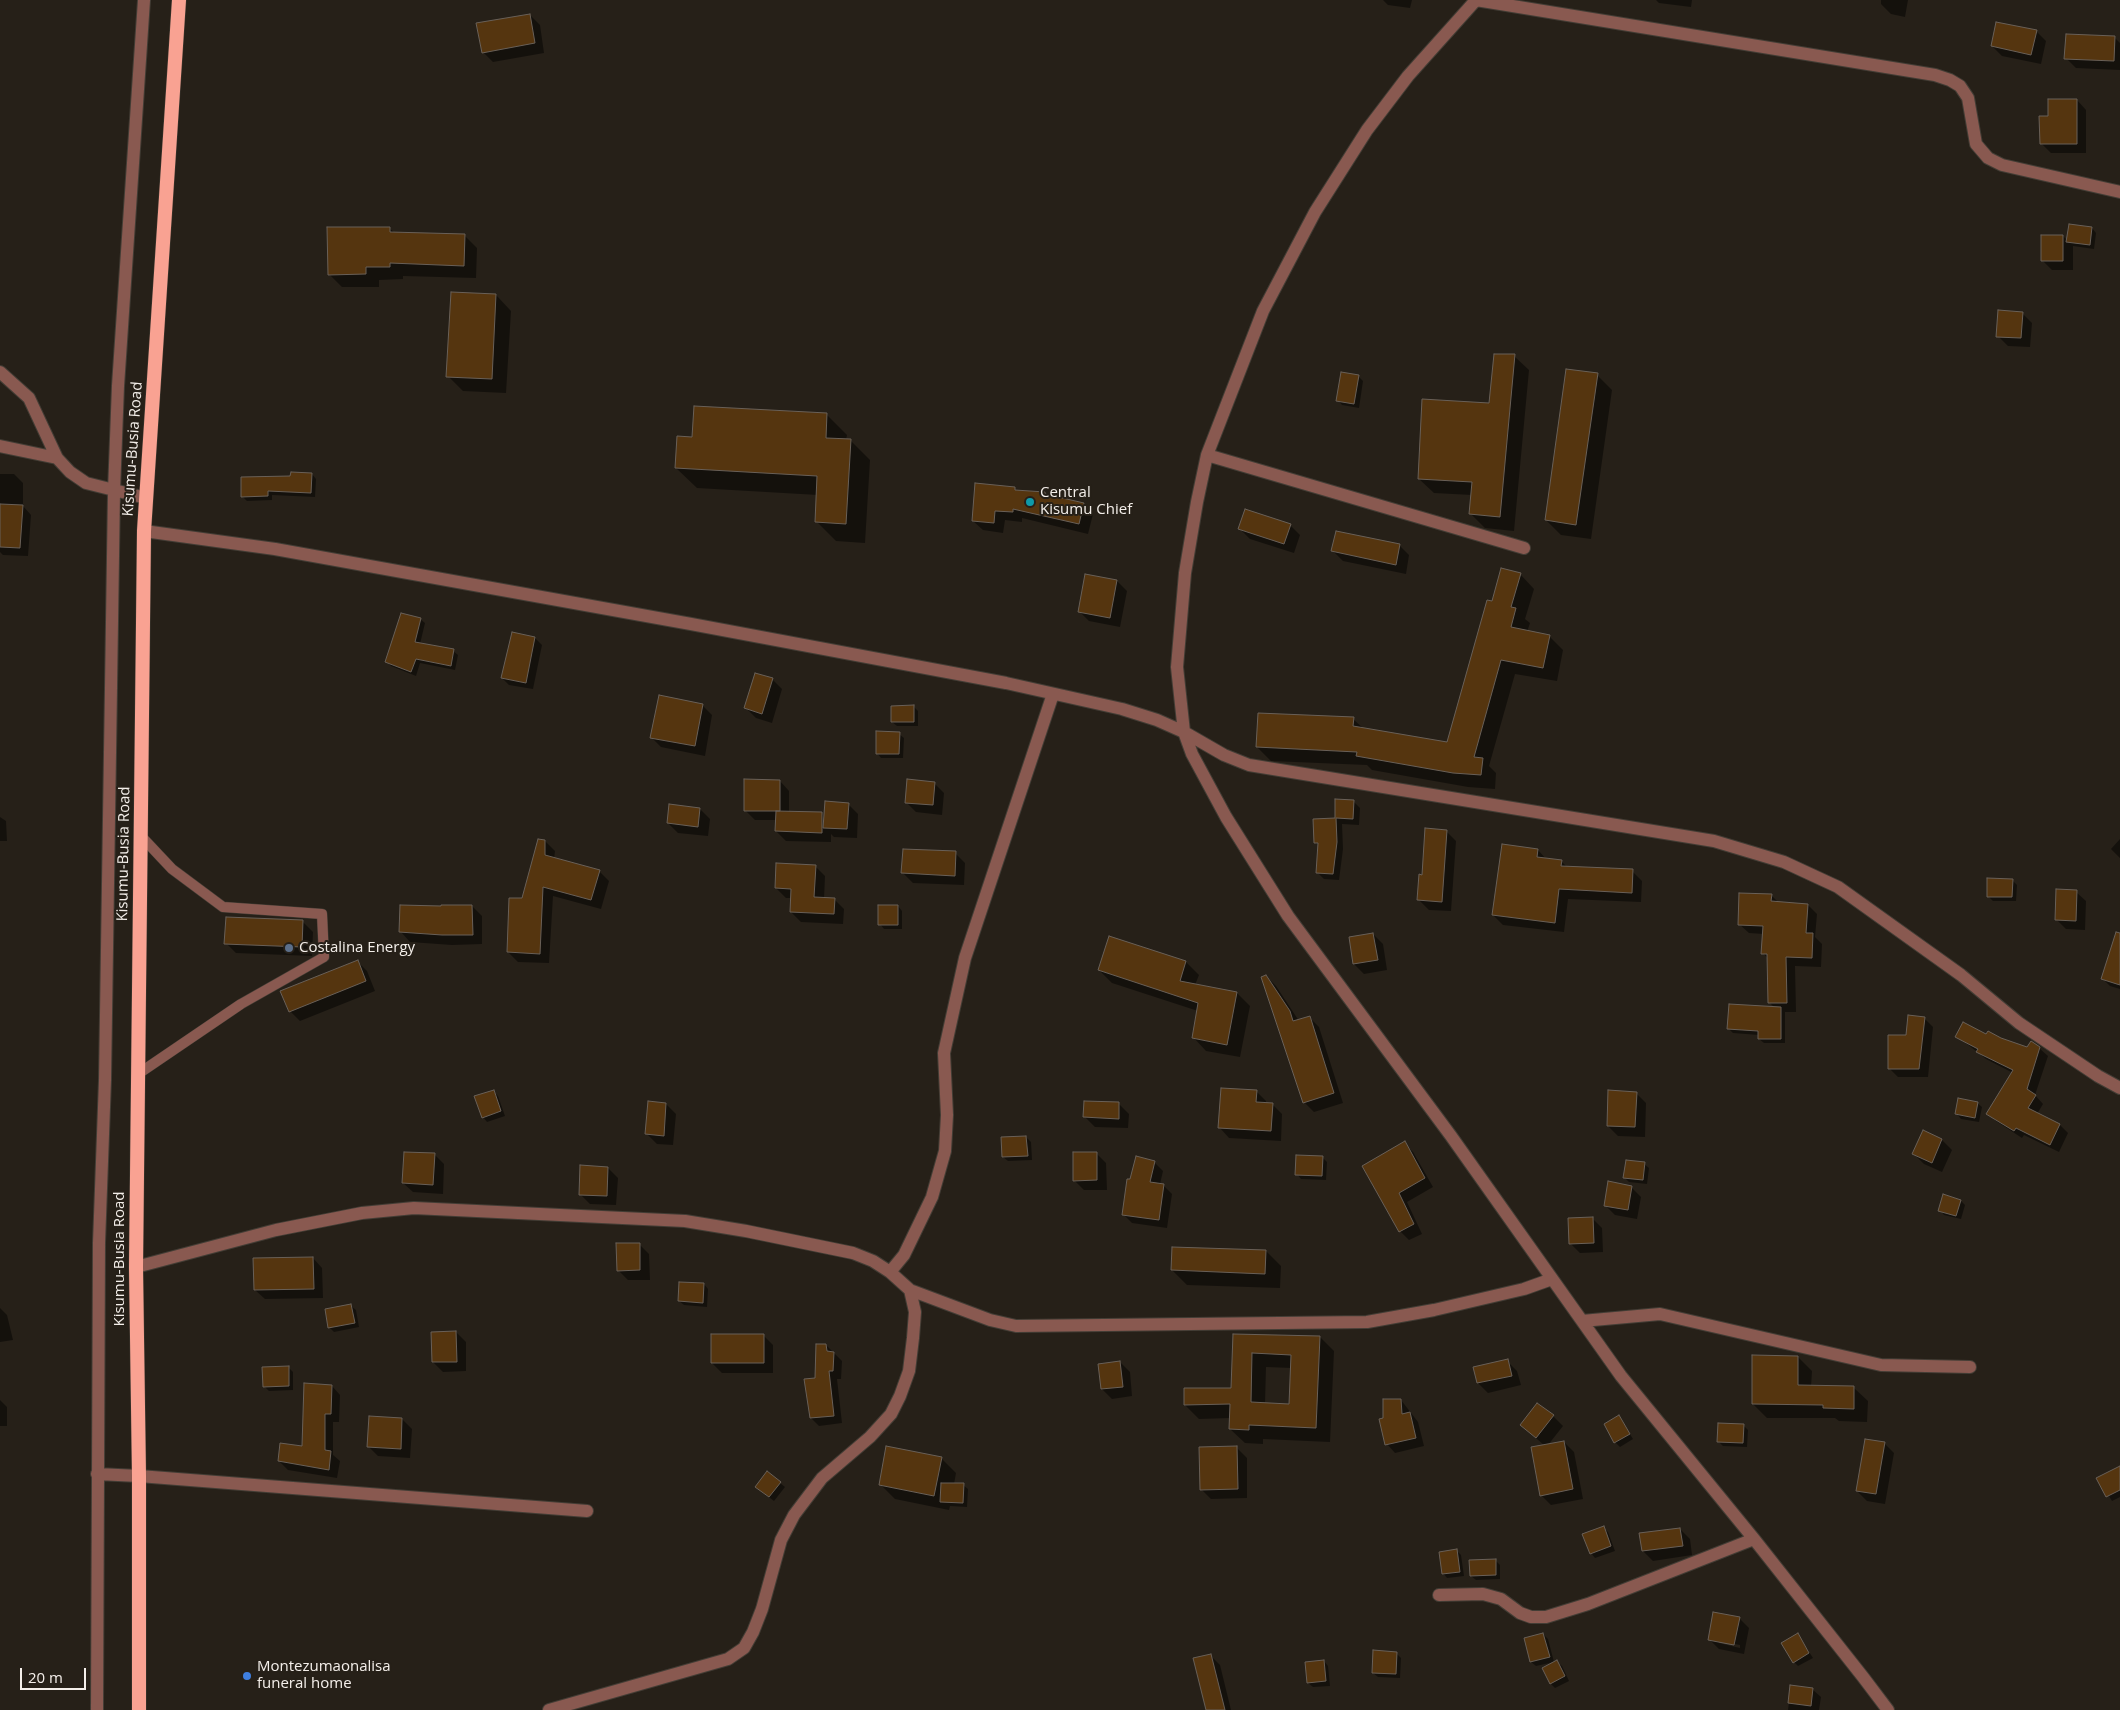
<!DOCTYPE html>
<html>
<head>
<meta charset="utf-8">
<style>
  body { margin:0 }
  #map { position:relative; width:2120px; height:1710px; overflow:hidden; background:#262018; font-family:"Open Sans",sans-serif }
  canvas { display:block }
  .scale { position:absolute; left:20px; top:1668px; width:66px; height:22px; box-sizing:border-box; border:2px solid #f4efea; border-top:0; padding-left:6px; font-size:15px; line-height:18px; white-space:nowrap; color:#f4efea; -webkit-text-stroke:4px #262018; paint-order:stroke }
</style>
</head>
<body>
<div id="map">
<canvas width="2120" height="1710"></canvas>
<div class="scale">20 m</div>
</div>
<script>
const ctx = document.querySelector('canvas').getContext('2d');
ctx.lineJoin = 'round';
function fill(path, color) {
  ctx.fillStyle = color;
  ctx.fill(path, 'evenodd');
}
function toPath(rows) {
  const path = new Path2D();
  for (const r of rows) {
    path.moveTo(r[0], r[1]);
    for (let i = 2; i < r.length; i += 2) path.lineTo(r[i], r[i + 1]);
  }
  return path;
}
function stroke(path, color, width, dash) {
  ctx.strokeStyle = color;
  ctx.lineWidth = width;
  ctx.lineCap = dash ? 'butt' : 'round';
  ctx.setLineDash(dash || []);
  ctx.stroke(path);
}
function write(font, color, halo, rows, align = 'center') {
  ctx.font = font + ' "Open Sans",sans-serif';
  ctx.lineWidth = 4;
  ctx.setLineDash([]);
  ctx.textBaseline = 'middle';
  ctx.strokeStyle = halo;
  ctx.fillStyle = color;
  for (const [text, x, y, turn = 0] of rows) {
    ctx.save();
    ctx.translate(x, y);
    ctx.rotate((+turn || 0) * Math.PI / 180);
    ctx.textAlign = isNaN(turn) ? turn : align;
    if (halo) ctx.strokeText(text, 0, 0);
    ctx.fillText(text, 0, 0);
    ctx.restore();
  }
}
fill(toPath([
  [1383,0,1412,0,1410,8,1388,5],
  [1656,0,1692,0,1691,7,1659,3],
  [1881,0,1908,0,1905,17,1891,14,1881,4],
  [530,15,540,25,544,53,493,62,483,52],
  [2036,31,2046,41,2041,64,2002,56,1992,46],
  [2114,37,2120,43,2120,70,2076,68,2066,58],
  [2077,100,2086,110,2086,153,2051,153,2041,143,2049,117],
  [389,228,395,233,464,235,477,248,476,278,403,276,403,279,379,280,379,287,342,287,329,274],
  [2092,228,2096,233,2094,249,2073,246,2073,270,2052,270,2042,260,2063,236,2068,241],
  [496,295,511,311,506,393,463,391,448,376],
  [2022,313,2032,323,2030,347,2008,346,1998,336],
  [1514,356,1529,370,1514,531,1485,528,1470,513,1472,495,1434,493,1419,479,1490,404],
  [1597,375,1612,390,1591,539,1561,535,1546,520],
  [1358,376,1363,381,1359,408,1342,405,1338,400],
  [827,415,847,435,846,440,850,440,870,460,865,543,836,541,816,521,818,495,697,488,676,468,693,438],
  [0,474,14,474,23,483,23,506,31,515,28,556,3,555,0,552],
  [312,474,316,479,315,497,272,495,272,500,247,501,242,496,292,477],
  [1014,488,1018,492,1046,495,1083,504,1093,514,1088,534,1022,518,1022,522,1005,520,1003,533,983,530,973,521],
  [1290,525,1300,535,1294,553,1250,539,1240,529],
  [1399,545,1409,555,1406,574,1343,561,1333,551],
  [1520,574,1534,589,1525,619,1530,623,1527,632,1549,636,1563,650,1557,681,1515,674,1489,766,1496,773,1495,789,1468,787,1372,770,1367,765,1271,761,1257,747,1353,719,1364,729,1448,743,1493,603],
  [1086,575,1117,581,1127,591,1120,627,1089,621,1079,611],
  [420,619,425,623,420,644,453,651,458,655,455,670,420,663,416,676,391,666,387,662],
  [512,634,535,638,542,645,533,689,509,685,502,678],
  [772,679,782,689,772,723,756,718,746,708],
  [702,705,712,715,705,756,661,747,652,738],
  [914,707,918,711,918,726,897,726,892,722],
  [899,734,904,738,903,758,881,758,877,753],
  [780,781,789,791,789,813,821,813,825,817,848,804,858,814,857,838,834,837,831,834,831,842,786,841,776,831,777,820,755,820,745,810],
  [934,783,944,793,942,815,916,812,907,803],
  [1336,801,1354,802,1360,808,1359,825,1342,824,1343,849,1339,880,1324,879,1317,872,1319,846,1316,843,1315,820,1336,819],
  [670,805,700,809,710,819,708,836,678,833,668,823],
  [0,817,6,821,7,841,0,841],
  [1446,831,1456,841,1451,911,1429,910,1419,900,1424,876],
  [2120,839,2120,858,2111,849],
  [545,841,555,851,554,859,599,871,609,881,601,909,553,896,549,963,518,962,508,952,523,900],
  [1538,850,1547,860,1561,861,1567,867,1632,871,1642,881,1641,902,1568,899,1564,932,1503,925,1493,915],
  [955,853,965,863,964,885,913,883,903,873],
  [815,866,825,876,824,899,834,899,844,909,843,924,801,922,791,912,792,898,786,898,776,888],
  [2012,880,2017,885,2016,901,1993,901,1988,896],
  [2076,892,2086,901,2085,930,2066,929,2056,919],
  [1771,895,1779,903,1808,905,1817,914,1815,937,1822,944,1821,967,1795,966,1796,1012,1785,1012,1785,1043,1764,1043,1759,1039,1759,1035,1733,1033,1728,1028,1775,1008,1770,1003,1769,960,1763,953,1764,934,1749,933,1739,924],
  [472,906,482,916,482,944,452,945,410,942,401,932],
  [898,906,902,911,902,929,884,929,880,924],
  [303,922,313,932,312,956,236,953,226,943],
  [1373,934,1383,944,1387,970,1364,974,1354,964],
  [2120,954,2120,989,2110,986,2103,979],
  [357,961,367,971,375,991,300,1021,290,1011],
  [1186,962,1199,975,1195,985,1237,993,1250,1006,1240,1057,1206,1051,1193,1037,1198,1011,1112,983,1099,970],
  [1266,976,1276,986,1299,1021,1309,1017,1319,1027,1343,1103,1314,1112,1304,1102],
  [1924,1018,1933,1027,1928,1077,1898,1077,1889,1068],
  [1957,1036,1986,1036,2028,1048,2039,1048,2048,1056,2035,1095,2043,1104,2037,1114,2060,1125,2068,1133,2059,1152,2024,1135,2022,1138,1996,1121,1988,1113,2013,1073,1986,1059],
  [493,1091,498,1096,505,1116,487,1122,483,1117],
  [1256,1091,1266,1101,1266,1104,1272,1104,1282,1114,1281,1141,1229,1138,1220,1128],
  [1636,1093,1646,1103,1645,1137,1618,1136,1608,1126],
  [1977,1103,1982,1107,1979,1122,1961,1119,1957,1114],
  [666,1104,676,1114,673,1145,657,1144,647,1134],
  [1119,1104,1129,1114,1128,1128,1095,1127,1085,1117],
  [1923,1132,1942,1140,1952,1150,1942,1172,1924,1164,1914,1154],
  [1026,1137,1031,1142,1032,1160,1008,1161,1003,1157],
  [1404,1143,1413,1152,1433,1187,1407,1202,1422,1234,1409,1240,1400,1231,1364,1166],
  [1096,1153,1106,1163,1107,1190,1084,1190,1074,1180],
  [434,1154,444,1164,443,1194,413,1192,403,1183],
  [1322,1157,1327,1162,1326,1180,1301,1179,1297,1174],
  [1155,1163,1163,1171,1160,1184,1163,1185,1172,1194,1167,1228,1132,1223,1124,1215,1131,1180],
  [1644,1164,1649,1168,1647,1184,1629,1182,1624,1177],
  [608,1168,618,1178,616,1205,590,1204,580,1194],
  [1631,1187,1641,1197,1637,1219,1615,1215,1605,1205],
  [1961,1201,1965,1205,1961,1219,1944,1215,1940,1210],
  [1592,1218,1602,1228,1603,1252,1580,1253,1570,1243],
  [639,1244,649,1254,650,1280,628,1280,618,1270],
  [1266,1251,1281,1266,1280,1288,1187,1285,1172,1270],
  [313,1258,322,1268,323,1298,265,1299,255,1290],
  [704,1284,708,1289,707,1307,684,1305,679,1301],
  [351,1306,356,1310,359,1327,334,1332,330,1328],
  [0,1308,7,1315,13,1340,0,1342],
  [456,1332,466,1342,466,1371,443,1372,433,1362],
  [763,1335,773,1345,773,1373,722,1373,712,1363],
  [1234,1335,1320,1337,1334,1351,1330,1442,1263,1439,1263,1444,1245,1443,1230,1429,1231,1418,1199,1419,1185,1405,1232,1389],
  [1266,1367,1292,1368,1290,1406,1265,1404],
  [826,1345,842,1361,841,1379,837,1379,842,1423,819,1426,811,1418,816,1379],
  [1798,1357,1812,1371,1811,1387,1854,1388,1868,1401,1867,1422,1839,1421,1835,1418,1767,1418,1753,1404],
  [1507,1361,1517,1371,1521,1385,1488,1393,1478,1383],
  [1120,1362,1130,1372,1132,1396,1112,1399,1102,1389],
  [288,1367,293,1372,293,1390,269,1391,264,1386],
  [332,1386,340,1395,339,1422,333,1422,333,1455,340,1461,337,1478,288,1470,279,1461,303,1448],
  [0,1400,7,1407,7,1426,0,1426],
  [1401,1400,1418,1422,1424,1446,1395,1453,1387,1444,1384,1419],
  [1553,1416,1563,1426,1548,1445,1564,1442,1574,1452,1583,1499,1551,1505,1541,1495,1545,1446,1521,1425],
  [1619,1417,1633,1439,1620,1447,1615,1442],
  [402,1419,412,1429,410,1458,378,1456,368,1446],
  [1743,1425,1748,1430,1747,1447,1723,1446,1718,1441],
  [1884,1443,1894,1453,1885,1504,1867,1501,1857,1491],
  [1237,1448,1247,1458,1247,1498,1211,1499,1201,1489],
  [941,1458,956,1473,954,1484,963,1485,968,1489,967,1507,950,1506,949,1510,895,1499,880,1484],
  [2120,1473,2120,1497,2112,1501,2098,1478],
  [780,1483,785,1487,774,1501,761,1491],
  [1603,1528,1608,1532,1615,1551,1595,1558,1591,1553],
  [1680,1529,1690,1539,1692,1555,1653,1561,1643,1551],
  [1457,1551,1461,1555,1464,1576,1447,1578,1443,1573],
  [1495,1560,1500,1565,1500,1579,1476,1580,1471,1576],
  [1739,1618,1749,1628,1744,1654,1719,1649,1709,1639],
  [1719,1641,1740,1645,1740,1648,1719,1643],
  [1543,1634,1548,1639,1554,1662,1536,1666,1531,1662,1525,1639],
  [1798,1635,1813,1658,1798,1666,1794,1662],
  [1396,1653,1401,1658,1400,1678,1378,1677,1373,1673],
  [1210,1655,1220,1665,1231,1710,1207,1710],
  [1324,1661,1328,1666,1330,1686,1313,1687,1308,1683],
  [1557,1662,1562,1666,1569,1681,1555,1688,1551,1684],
  [1791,1686,1812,1689,1821,1697,1819,1710,1788,1710]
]), '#0007');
const building = toPath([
  [530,14,535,43,482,53,476,23,530,14],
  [1996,22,2037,30,2031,55,1991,46,1996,22],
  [2066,34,2115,36,2114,61,2064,59,2066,34],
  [2048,99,2077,99,2077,144,2040,144,2039,116,2048,116,2048,99],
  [2069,224,2092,227,2090,245,2066,242,2069,224],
  [327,227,390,227,390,232,465,234,464,266,390,263,390,267,366,267,366,274,328,275,327,227],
  [2041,235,2063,235,2063,261,2041,261,2041,235],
  [451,292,496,294,492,379,446,377,451,292],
  [1998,310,2023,312,2021,338,1996,337,1998,310],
  [1494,354,1515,354,1500,517,1469,514,1472,482,1418,479,1422,399,1489,403,1494,354],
  [1566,369,1598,373,1576,525,1545,520,1566,369],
  [1341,372,1359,375,1354,404,1336,401,1341,372],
  [694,406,827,413,826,438,851,439,846,524,815,522,817,476,675,468,677,436,692,437,694,406],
  [291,472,312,473,311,493,268,491,268,496,241,497,241,477,290,476,291,472],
  [975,483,1015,487,1015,490,1045,492,1045,494,1084,503,1079,524,1013,509,1013,512,995,511,994,523,972,521,975,483],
  [0,504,23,505,20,548,0,547,0,504],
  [1245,509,1291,524,1284,544,1238,529,1245,509],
  [1336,531,1400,544,1396,565,1331,551,1336,531],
  [1501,568,1521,573,1511,607,1516,608,1511,627,1550,635,1543,668,1501,660,1474,757,1483,758,1481,775,1453,773,1356,756,1357,752,1256,747,1258,713,1354,717,1353,726,1447,742,1487,600,1492,601,1501,568],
  [1085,574,1117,580,1110,618,1078,612,1085,574],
  [401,613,421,618,415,642,454,649,451,666,416,659,411,672,385,662,401,613],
  [512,632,535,637,526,683,501,678,512,632],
  [755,673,773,678,762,714,744,708,755,673],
  [659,695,703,704,695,746,650,738,659,695],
  [914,705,914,722,891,722,891,706,914,705],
  [876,731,900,732,899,754,876,754,876,731],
  [744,779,780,780,780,811,744,811,744,779],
  [907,779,935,782,933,805,905,803,907,779],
  [1335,799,1354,800,1353,819,1336,818,1337,842,1333,874,1316,873,1318,843,1314,843,1313,819,1335,818,1335,799],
  [825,801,849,803,847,829,823,828,825,801],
  [669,804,700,808,698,827,667,823,669,804],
  [776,811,822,812,822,833,775,831,776,811],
  [1425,828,1447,830,1442,902,1417,900,1419,874,1422,875,1425,828],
  [538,839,545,840,545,855,600,870,591,900,543,887,540,954,507,952,509,898,522,898,538,839],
  [1502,844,1538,849,1537,857,1562,860,1561,866,1633,869,1632,893,1559,889,1555,923,1492,915,1502,844],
  [903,849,956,851,955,876,901,873,903,849],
  [776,863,816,865,814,897,835,898,834,914,790,912,791,889,775,888,776,863],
  [1987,878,2013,879,2012,897,1987,897,1987,878],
  [2056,889,2077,890,2076,921,2055,920,2056,889],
  [1739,893,1772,894,1771,901,1808,904,1806,933,1813,933,1812,958,1786,957,1787,1003,1768,1003,1767,954,1761,954,1763,926,1738,925,1739,893],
  [400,905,441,906,441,905,472,905,473,935,442,935,399,932,400,905],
  [878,905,898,905,898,925,878,925,878,905],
  [226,917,303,920,302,947,224,944,226,917],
  [2116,932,2120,933,2120,985,2101,979,2116,932],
  [1373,933,1378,960,1353,964,1349,937,1373,933],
  [1109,936,1186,961,1180,981,1237,992,1227,1045,1192,1038,1198,1003,1098,970,1109,936],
  [358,960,366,981,289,1012,280,991,358,960],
  [1266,975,1290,1011,1293,1021,1310,1016,1334,1093,1303,1103,1261,977,1266,975],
  [1729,1004,1781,1007,1781,1039,1758,1039,1758,1031,1727,1029,1729,1004],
  [1908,1015,1925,1017,1919,1069,1888,1069,1888,1035,1906,1035,1908,1015],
  [1963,1022,1986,1034,1988,1031,2001,1038,2027,1047,2031,1041,2040,1047,2027,1089,2036,1095,2028,1108,2060,1124,2050,1145,2016,1128,2014,1131,1986,1114,2013,1070,1976,1052,1978,1049,1955,1037,1963,1022],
  [1221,1088,1257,1090,1256,1102,1273,1103,1271,1131,1218,1128,1221,1088],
  [494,1090,501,1111,482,1118,474,1096,494,1090],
  [1608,1090,1637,1092,1635,1127,1607,1126,1608,1090],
  [1958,1098,1978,1102,1975,1118,1955,1114,1958,1098],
  [648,1101,666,1103,664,1136,645,1134,648,1101],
  [1084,1101,1119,1102,1119,1119,1083,1117,1084,1101],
  [1923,1130,1942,1139,1932,1163,1912,1154,1923,1130],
  [1026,1136,1028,1156,1002,1157,1001,1137,1026,1136],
  [1405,1141,1425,1178,1399,1193,1414,1224,1399,1232,1362,1166,1405,1141],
  [404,1152,435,1153,433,1185,402,1183,404,1152],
  [1073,1152,1097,1152,1097,1180,1073,1181,1073,1152],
  [1296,1155,1323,1156,1322,1176,1295,1175,1296,1155],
  [1136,1156,1155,1161,1150,1182,1164,1184,1159,1220,1122,1215,1127,1179,1130,1179,1136,1156],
  [1626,1160,1645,1162,1643,1180,1623,1178,1626,1160],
  [580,1165,608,1167,607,1196,579,1195,580,1165],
  [1608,1181,1632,1186,1628,1210,1604,1206,1608,1181],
  [1943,1194,1961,1200,1956,1216,1938,1211,1943,1194],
  [1593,1217,1594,1243,1569,1244,1568,1218,1593,1217],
  [616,1243,640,1243,640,1270,617,1271,616,1243],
  [1172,1247,1266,1250,1265,1274,1171,1270,1172,1247],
  [313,1257,314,1289,254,1290,253,1258,313,1257],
  [679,1282,704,1283,703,1303,678,1301,679,1282],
  [351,1304,355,1323,328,1328,325,1309,351,1304],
  [456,1331,457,1362,432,1362,431,1332,456,1331],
  [711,1334,764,1334,764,1363,711,1363,711,1334],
  [1233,1334,1320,1336,1316,1428,1249,1425,1249,1430,1229,1429,1230,1404,1184,1405,1184,1388,1231,1388,1233,1334],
  [1252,1353,1291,1355,1289,1404,1251,1402,1252,1353],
  [816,1344,826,1344,827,1351,834,1352,833,1371,829,1371,834,1416,810,1418,804,1379,815,1378,816,1344],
  [1752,1355,1798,1356,1798,1385,1854,1386,1854,1409,1823,1408,1823,1405,1752,1404,1752,1355],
  [1508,1359,1512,1376,1477,1383,1473,1367,1508,1359],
  [1120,1361,1123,1387,1101,1389,1098,1364,1120,1361],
  [289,1366,289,1386,263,1387,262,1367,289,1366],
  [304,1383,332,1385,331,1414,325,1414,325,1450,331,1451,329,1470,278,1461,280,1443,302,1446,304,1383],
  [1383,1399,1401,1399,1402,1414,1410,1412,1416,1438,1385,1445,1379,1419,1383,1418,1383,1399],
  [1537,1403,1554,1415,1536,1438,1520,1425,1537,1403],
  [1619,1415,1630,1434,1614,1443,1604,1424,1619,1415],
  [369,1416,402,1418,401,1449,367,1447,369,1416],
  [1718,1423,1744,1424,1743,1443,1717,1442,1718,1423],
  [1865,1439,1885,1442,1876,1494,1856,1491,1865,1439],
  [1564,1441,1573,1489,1540,1496,1531,1447,1564,1441],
  [886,1446,942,1457,934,1496,879,1485,886,1446],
  [1237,1446,1238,1489,1200,1490,1199,1447,1237,1446],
  [2120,1466,2120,1490,2106,1497,2096,1478,2120,1466],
  [767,1471,781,1482,769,1497,755,1487,767,1471],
  [941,1483,964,1483,963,1503,940,1502,941,1483],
  [1604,1526,1611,1546,1590,1554,1582,1534,1604,1526],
  [1680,1528,1683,1546,1642,1551,1639,1533,1680,1528],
  [1457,1549,1460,1572,1442,1574,1439,1552,1457,1549],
  [1496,1559,1496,1575,1470,1576,1469,1560,1496,1559],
  [1713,1612,1740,1617,1734,1645,1708,1640,1713,1612],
  [1543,1633,1550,1657,1530,1662,1524,1638,1543,1633],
  [1798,1633,1809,1653,1793,1663,1781,1643,1798,1633],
  [1373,1650,1397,1652,1396,1674,1372,1673,1373,1650],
  [1211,1654,1225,1710,1206,1710,1193,1658,1211,1654],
  [1324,1660,1326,1681,1307,1683,1305,1662,1324,1660],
  [1557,1660,1565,1676,1550,1684,1542,1668,1557,1660],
  [1790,1685,1813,1688,1811,1706,1788,1703,1790,1685]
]);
fill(building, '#55350f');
stroke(building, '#696058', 1);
const service = toPath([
  [138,1074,241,1004,324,957,322,914,223,907,172,869,140,835]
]);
const minor = toPath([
  [1476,0,1408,76,1367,130,1315,212,1263,311,1207,455,1197,502,1185,573,1177,667,1184,732,1192,754,1226,817,1288,916,1451,1136,1621,1376,1754,1539,1863,1677,1888,1710],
  [1476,0,1935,75,1950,80,1960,86,1968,98,1976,144,1988,158,2002,165,2120,192],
  [0,372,29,398,57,458,70,472,86,483,146,498],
  [0,446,57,458],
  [1207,455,1524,548],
  [144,531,275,549,691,624,1006,683,1122,709,1157,720,1184,732,1224,755,1249,765,1714,841,1784,862,1838,887,1961,975,2019,1023,2098,1076,2120,1088],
  [136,1267,276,1230,362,1213,414,1208,685,1221,746,1231,853,1253,873,1261,890,1272,910,1290,990,1320,1016,1326,1367,1322,1434,1310,1524,1289,1552,1279],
  [890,1272,904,1255,932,1197,945,1151,947,1115,944,1053,965,958,1053,694],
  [1582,1321,1660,1314,1881,1365,1970,1367],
  [97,1474,139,1476,587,1511],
  [1439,1595,1483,1594,1501,1599,1520,1613,1531,1617,1546,1617,1588,1604,1754,1539],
  [97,1710,99,1243,105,1080,114,491,118,386,144,0],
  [549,1710,728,1659,744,1648,753,1632,762,1609,781,1540,794,1515,822,1478,870,1437,891,1414,900,1396,909,1371,913,1338,915,1312,910,1290]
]);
const trunk = toPath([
  [139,1710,139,1476,136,1267,144,531,179,0]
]);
stroke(service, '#433d35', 11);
stroke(minor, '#433d35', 14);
stroke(trunk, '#433d35', 15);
stroke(service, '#895950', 10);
stroke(minor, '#895950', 12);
stroke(trunk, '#f9a292', 14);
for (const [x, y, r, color] of [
  [1030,502,5,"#0f9aa8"],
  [289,948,5,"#5c6f8a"],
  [247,1676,5,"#3f7fe0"]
]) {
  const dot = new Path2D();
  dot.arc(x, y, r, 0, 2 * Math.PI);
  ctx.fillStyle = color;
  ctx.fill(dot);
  stroke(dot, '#262018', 2);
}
write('15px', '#f4efea', '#262018', [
  ["Kisumu-Busia Road",133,449,-86],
  ["Kisumu-Busia Road",124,854,-89],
  ["Kisumu-Busia Road",120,1259,-90]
]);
write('15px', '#f4efea', '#262018', [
  ["Central",1040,493],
  ["Kisumu Chief",1040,510],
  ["Costalina Energy",299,948],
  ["Montezumaonalisa",257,1667],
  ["funeral home",257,1684]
], 'left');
</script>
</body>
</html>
